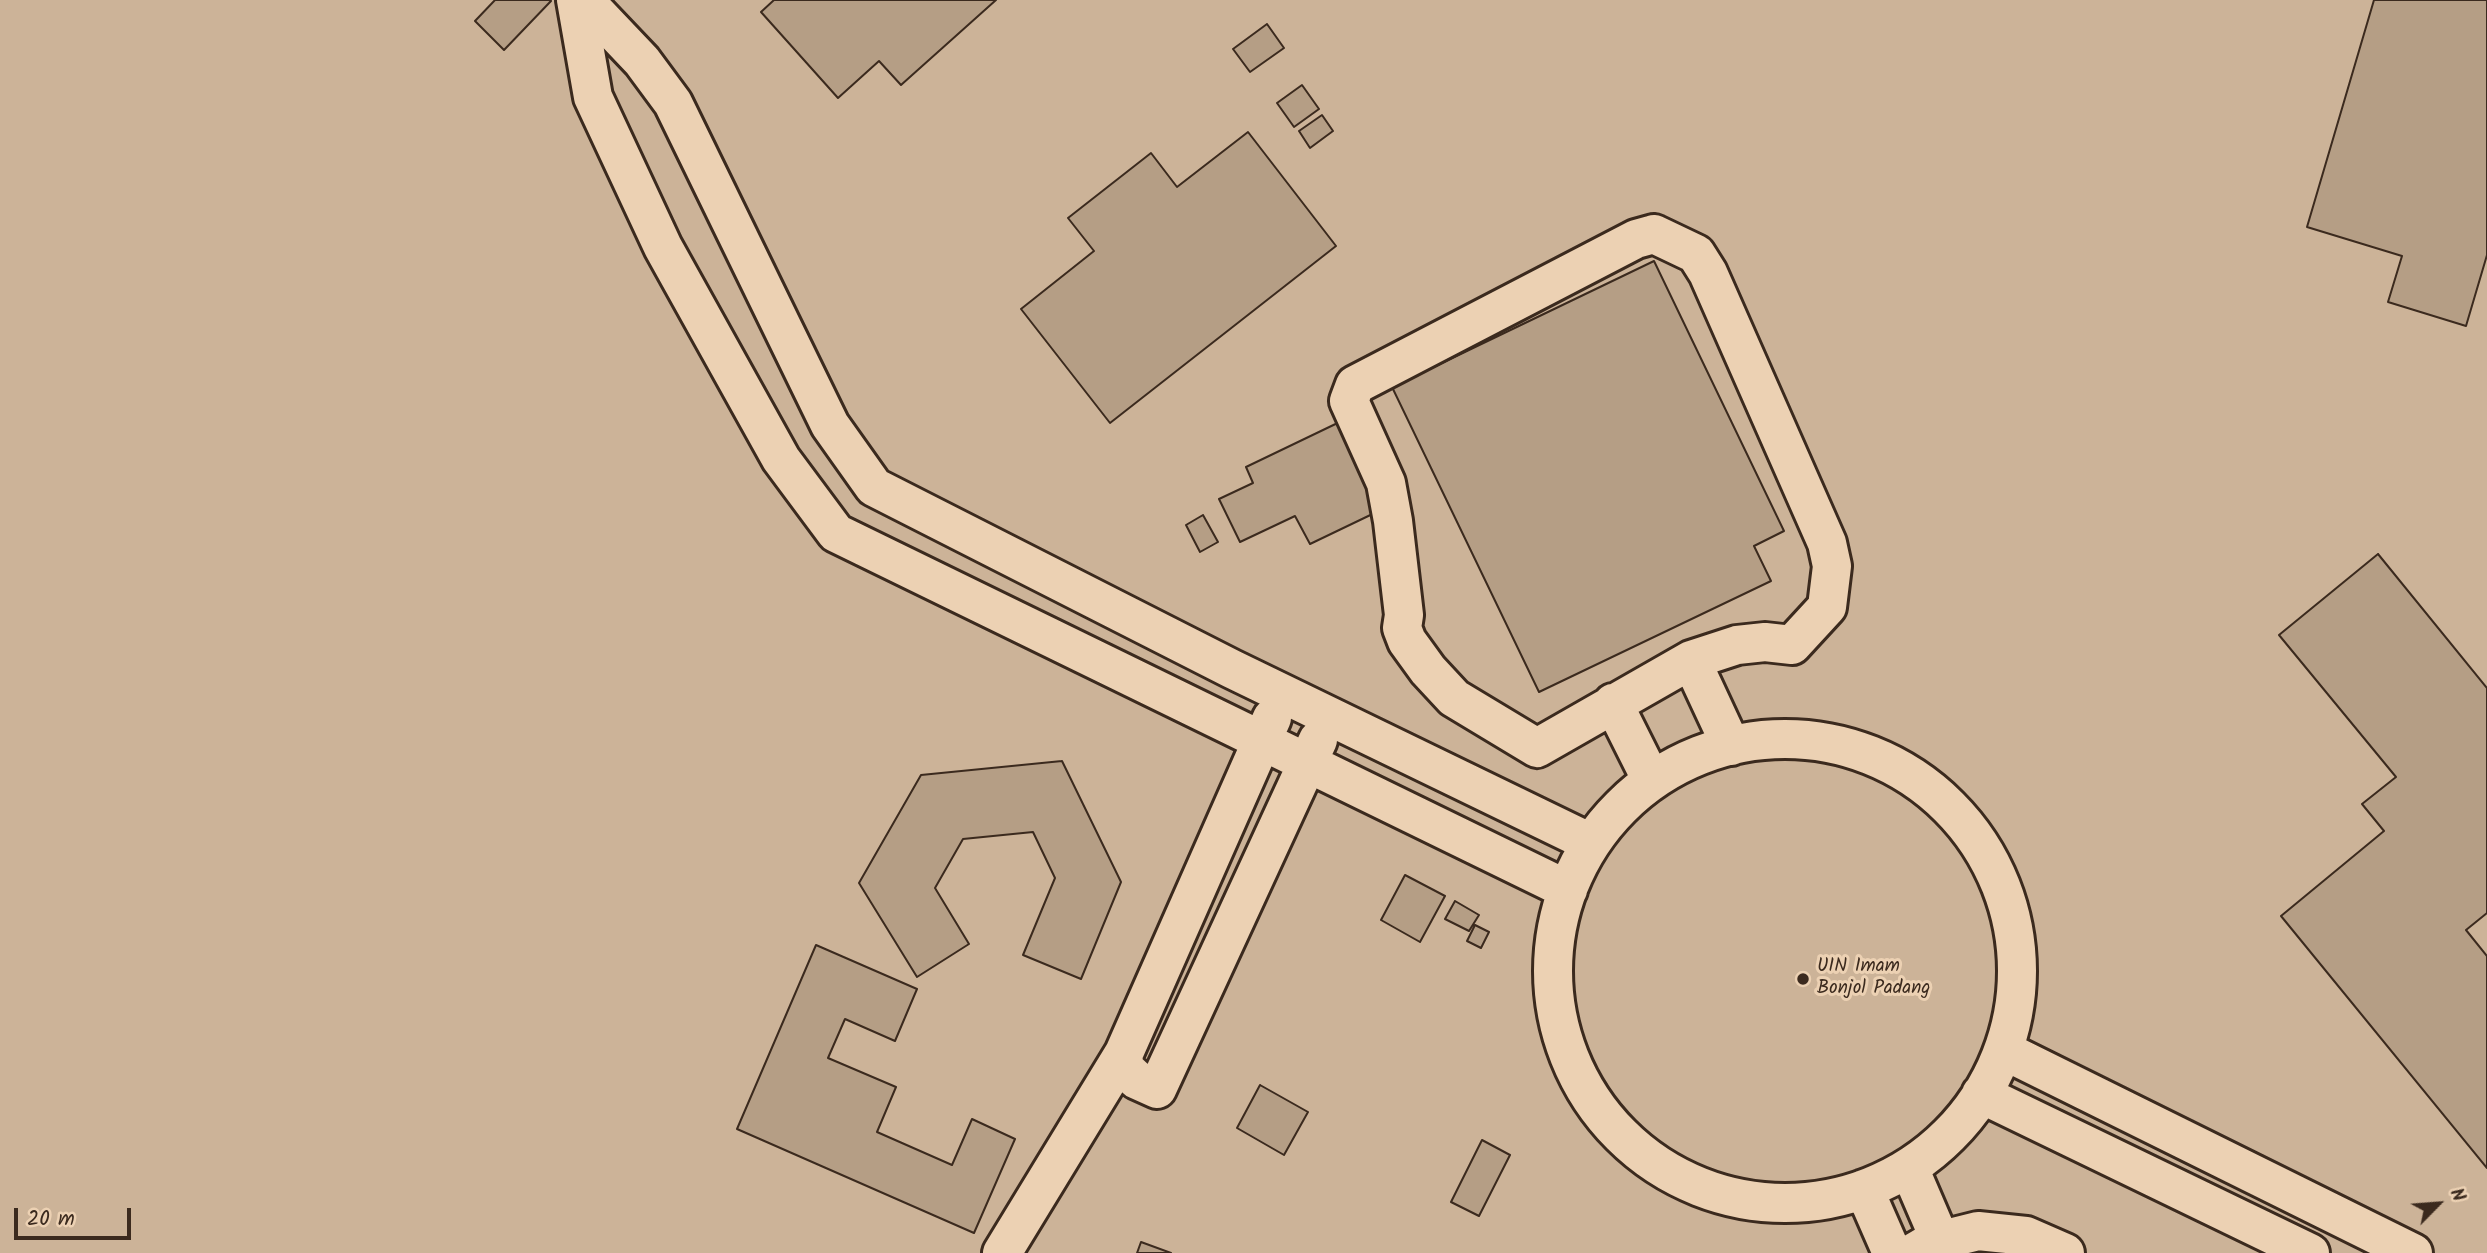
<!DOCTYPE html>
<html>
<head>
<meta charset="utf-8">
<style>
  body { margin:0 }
  #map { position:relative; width:2487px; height:1253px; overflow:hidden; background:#ecd1b3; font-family:Kalam,sans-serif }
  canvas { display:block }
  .north { position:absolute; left:2403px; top:1169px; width:70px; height:70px; -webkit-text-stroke:5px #ecd1b3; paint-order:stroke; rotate:65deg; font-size:19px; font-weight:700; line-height:28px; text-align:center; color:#3b2a1e }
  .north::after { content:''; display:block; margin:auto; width:24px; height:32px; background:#3b2a1e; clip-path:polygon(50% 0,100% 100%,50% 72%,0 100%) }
  .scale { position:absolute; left:14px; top:1208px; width:117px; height:32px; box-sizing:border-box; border:4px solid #3b2a1e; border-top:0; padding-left:9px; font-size:21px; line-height:24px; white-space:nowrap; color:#3b2a1e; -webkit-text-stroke:5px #ecd1b3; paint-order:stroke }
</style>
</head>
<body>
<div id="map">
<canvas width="2487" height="1253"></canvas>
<div class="north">N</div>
<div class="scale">20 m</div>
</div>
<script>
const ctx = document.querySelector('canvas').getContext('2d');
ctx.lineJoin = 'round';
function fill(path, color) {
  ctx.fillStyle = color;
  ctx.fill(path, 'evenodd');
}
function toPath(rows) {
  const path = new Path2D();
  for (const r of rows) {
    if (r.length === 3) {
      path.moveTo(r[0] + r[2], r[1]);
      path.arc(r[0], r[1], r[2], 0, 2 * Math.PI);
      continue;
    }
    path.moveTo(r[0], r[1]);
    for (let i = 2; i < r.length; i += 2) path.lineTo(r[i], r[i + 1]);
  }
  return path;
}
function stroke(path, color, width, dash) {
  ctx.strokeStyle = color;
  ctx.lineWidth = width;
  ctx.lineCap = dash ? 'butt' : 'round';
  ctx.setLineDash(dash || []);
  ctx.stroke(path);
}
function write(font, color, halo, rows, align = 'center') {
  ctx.font = font + ' Kalam,sans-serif';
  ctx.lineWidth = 6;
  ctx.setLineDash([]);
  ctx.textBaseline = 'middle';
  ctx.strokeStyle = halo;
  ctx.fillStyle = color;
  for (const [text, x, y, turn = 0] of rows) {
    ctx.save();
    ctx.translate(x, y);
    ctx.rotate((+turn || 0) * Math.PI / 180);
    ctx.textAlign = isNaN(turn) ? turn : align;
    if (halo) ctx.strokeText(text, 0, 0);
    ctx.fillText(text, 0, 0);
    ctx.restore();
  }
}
fill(toPath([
  [0,0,2487,0,2487,1253,0,1253]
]), '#ccb398');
const building = toPath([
  [495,0,549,0,551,1,504,50,475,21,495,0],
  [774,0,996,0,901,85,879,61,838,98,761,12,774,0],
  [2374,0,2487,0,2487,255,2466,326,2388,302,2402,256,2307,227,2374,0],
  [1267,24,1284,48,1250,72,1233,49,1267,24],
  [1302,85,1319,109,1294,127,1277,103,1302,85],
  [1322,115,1333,131,1310,148,1299,131,1322,115],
  [1248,132,1336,246,1110,423,1021,309,1094,251,1068,218,1151,153,1177,187,1248,132],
  [1654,261,1784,531,1754,546,1771,581,1539,692,1392,387,1654,261],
  [1348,418,1385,508,1310,544,1295,516,1240,542,1219,499,1253,483,1246,467,1348,418],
  [1203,515,1218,542,1200,552,1186,525,1203,515],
  [2378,554,2487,688,2487,913,2466,930,2487,956,2487,1168,2281,916,2384,831,2362,804,2396,777,2279,635,2378,554],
  [1062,761,1121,882,1081,979,1023,955,1055,878,1033,832,963,839,935,888,969,944,917,977,859,883,921,775,1062,761],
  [1405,875,1445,896,1420,942,1381,920,1405,875],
  [1455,901,1479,915,1469,931,1445,919,1455,901],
  [1475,925,1489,932,1481,948,1467,941,1475,925],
  [816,945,917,989,895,1041,845,1019,828,1058,896,1087,877,1132,952,1165,972,1119,1015,1139,974,1233,737,1129,816,945],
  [1260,1085,1308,1112,1284,1155,1237,1128,1260,1085],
  [1482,1140,1510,1155,1479,1216,1451,1202,1482,1140],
  [1141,1242,1171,1253,1137,1253,1141,1242]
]);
fill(building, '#b59e85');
stroke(building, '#3b2a1e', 2);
const minor = toPath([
  [576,0,593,97,663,247,781,459,836,533,1568,890],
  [584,0,642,61,673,103,830,425,874,487,1232,669,1591,843],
  [1654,234,1696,254,1708,273,1827,543,1832,566,1827,607,1792,645,1765,642,1737,645,1691,660,1537,748,1454,698,1428,670,1407,641,1402,628,1404,615,1393,521,1386,483,1349,401,1355,385,1636,239,1654,234],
  [1691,660,1731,746],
  [1613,703,1652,781],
  [1785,971,232],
  [2005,1051,2413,1253],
  [1124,1053,1123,1067,1137,1080,1157,1089,1318,740],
  [1981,1094,2310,1253],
  [1910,1170,1940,1240],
  [1864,1189,1892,1253],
  [1002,1253,1124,1053,1272,718],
  [1913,1253,1930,1243,1978,1231,2026,1236,2065,1253]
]);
stroke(minor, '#3b2a1e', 44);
stroke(minor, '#ecd1b3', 38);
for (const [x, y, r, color] of [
  [1803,979,7,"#3b2a1e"]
]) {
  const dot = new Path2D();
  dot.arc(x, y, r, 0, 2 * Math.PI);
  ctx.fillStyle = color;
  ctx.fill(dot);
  stroke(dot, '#ecd1b3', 2.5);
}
write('19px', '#3b2a1e', '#ecd1b3', [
  ["UIN Imam",1817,968],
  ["Bonjol Padang",1817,990]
], 'left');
</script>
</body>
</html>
